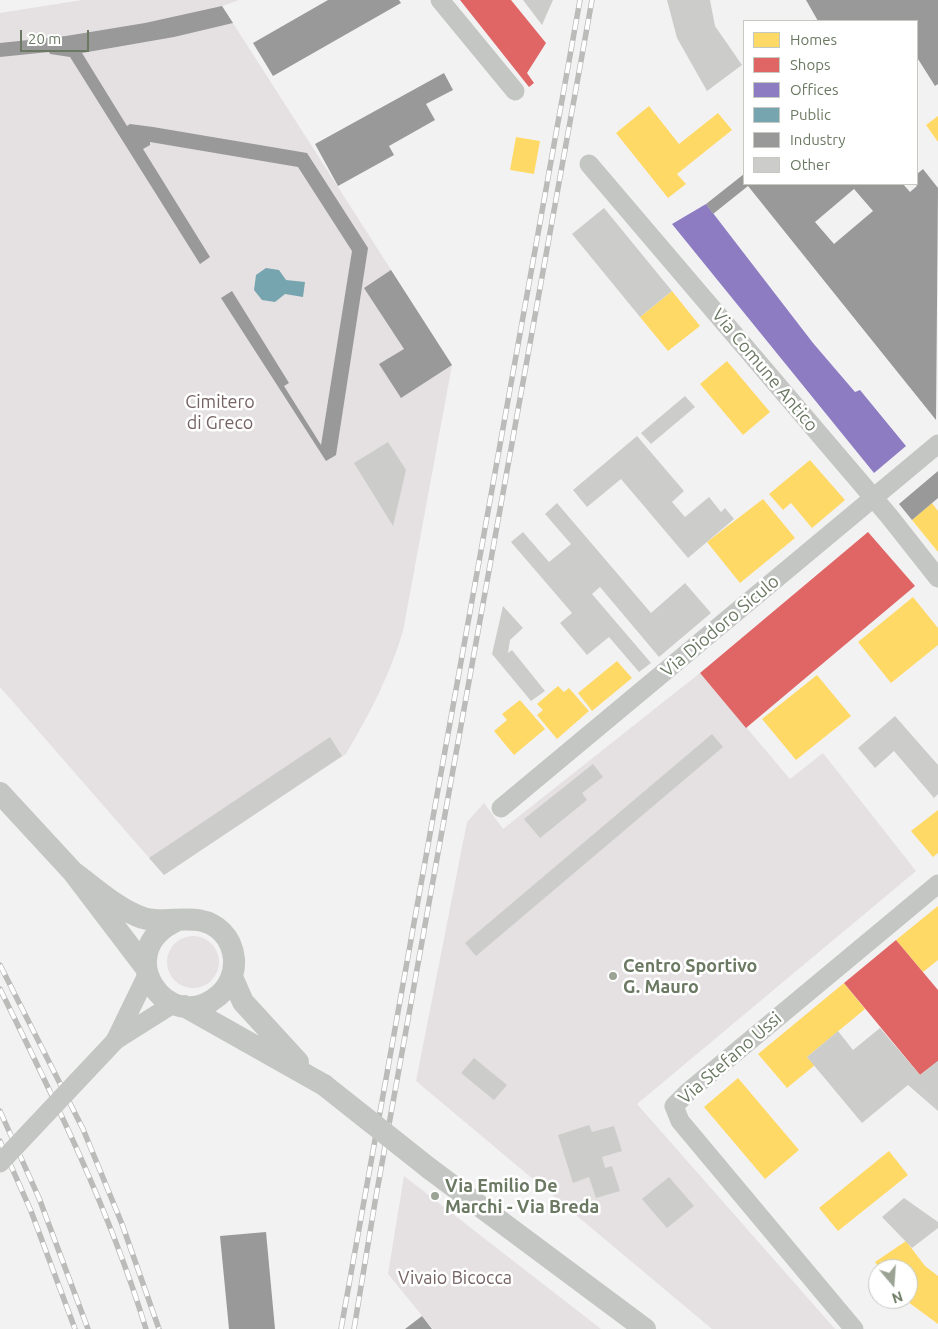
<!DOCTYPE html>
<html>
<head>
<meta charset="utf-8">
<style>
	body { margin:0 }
	#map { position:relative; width:938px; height:1329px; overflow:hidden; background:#f3f2f3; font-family:Ubuntu,sans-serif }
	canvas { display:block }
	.legend { position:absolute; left:743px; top:20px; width:175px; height:165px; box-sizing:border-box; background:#fff; border:1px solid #c4c9c1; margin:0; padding:6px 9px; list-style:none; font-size:15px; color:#6b7963 }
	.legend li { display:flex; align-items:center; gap:10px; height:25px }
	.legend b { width:25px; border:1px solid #c4c9c1 }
	.north { position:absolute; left:868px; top:1259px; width:50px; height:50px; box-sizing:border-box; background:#fff; border:1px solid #c4c9c1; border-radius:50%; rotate:162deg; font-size:14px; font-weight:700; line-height:20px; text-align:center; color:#6b7963 }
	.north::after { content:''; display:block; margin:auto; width:18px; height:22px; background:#9ba395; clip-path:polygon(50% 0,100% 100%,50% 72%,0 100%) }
	.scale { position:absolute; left:20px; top:30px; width:69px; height:22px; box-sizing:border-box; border:2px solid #6b7963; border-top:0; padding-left:6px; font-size:15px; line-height:18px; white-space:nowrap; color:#6b7963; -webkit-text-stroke:4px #fff; paint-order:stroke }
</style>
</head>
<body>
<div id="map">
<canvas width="938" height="1329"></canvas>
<ul class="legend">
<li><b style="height:14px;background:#ffd966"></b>Homes</li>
<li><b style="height:14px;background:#e06666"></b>Shops</li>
<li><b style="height:14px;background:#8e7cc3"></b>Offices</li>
<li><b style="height:14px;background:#76a5af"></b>Public</li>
<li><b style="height:14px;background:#999"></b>Industry</li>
<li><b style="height:14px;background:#cccdcb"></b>Other</li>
</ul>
<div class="north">N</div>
<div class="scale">20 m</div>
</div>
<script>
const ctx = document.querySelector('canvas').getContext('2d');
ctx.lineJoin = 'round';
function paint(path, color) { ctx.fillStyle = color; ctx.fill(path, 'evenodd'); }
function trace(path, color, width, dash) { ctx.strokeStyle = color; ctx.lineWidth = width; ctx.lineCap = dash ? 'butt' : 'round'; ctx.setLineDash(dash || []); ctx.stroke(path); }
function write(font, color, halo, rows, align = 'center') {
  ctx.font = font + ' Ubuntu,sans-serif'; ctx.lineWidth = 5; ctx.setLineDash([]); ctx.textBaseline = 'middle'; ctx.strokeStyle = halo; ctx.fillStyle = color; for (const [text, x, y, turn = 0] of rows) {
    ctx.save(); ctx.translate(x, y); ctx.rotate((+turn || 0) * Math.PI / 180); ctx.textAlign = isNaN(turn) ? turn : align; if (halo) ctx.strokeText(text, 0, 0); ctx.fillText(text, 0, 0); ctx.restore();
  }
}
paint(new Path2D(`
	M82 0H239L222 6 452 365 403 631C390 675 369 715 346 754L164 875 0 687V13Z
	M700 673 790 779 823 753 916 871 637 1104 835 1329H712L416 1081 467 822 484 803 503 829Z
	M167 962a26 26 0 1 1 52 0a26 26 0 1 1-52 0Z
	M404 1176 601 1329H433L388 1274Z`), '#e5e0e2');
paint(new Path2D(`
	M649 106 679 144 718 113 732 130 677 174 686 184 668 198 616 133Z
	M938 116V142L926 125Z
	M516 137 540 141 534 174 510 170Z
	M672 291 700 326 668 351 640 317Z
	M727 361 770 412 743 435 700 384Z
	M810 460 845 500 812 528 791 503 783 510 769 494Z
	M763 499 795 538 740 583 707 542Z
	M932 503 938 511V552L912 520Z
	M913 597 938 628V645L891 683 858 642Z
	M617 661 632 678 592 711 578 693Z
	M817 675 851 716 796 760 762 719Z
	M558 686 564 692 569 688 589 711 557 739 537 715 543 710 537 704Z
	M520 700 545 729 514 755 494 731 507 720 502 714Z
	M938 810V853L933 857 911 831Z
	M938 906V960L923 972 896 940Z
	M844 983 865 1009 807 1057 815 1065 787 1088 758 1054Z
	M738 1078 799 1150 765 1179 704 1107Z
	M889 1151 908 1175 838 1231 819 1208Z
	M906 1241 925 1266 938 1276V1324L904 1299H908V1269H880L875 1262Z`), '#ffd966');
paint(new Path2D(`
	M460 0H511L546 43 527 73 534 83 529 87Z
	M868 532 915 586 746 728 700 673Z
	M896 940 938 990V1061L920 1075 844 983Z`), '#e06666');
paint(new Path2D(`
	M706 204 813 343 855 392 860 390 906 446 874 473 672 224Z`), '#8e7cc3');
paint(new Path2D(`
	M266 268 279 270 286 280 305 282 303 297 285 294 275 302 262 300 254 290 256 275Z`), '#76a5af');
paint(new Path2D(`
	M328 0H399L401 3 273 76 253 43Z
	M806 0H938V84L935 86 918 59 917 60V21H818Z
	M222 6 233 23 174 37 82 53 127 126 130 124 153 127 307 153 368 248 336 455 326 461 221 298 232 291 289 383 284 386 321 445 352 251 298 167 150 142V145L143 149 210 257 200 264 70 57 50 54 49 52 0 57V43L66 36 145 23Z
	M444 73 453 90 426 104 435 120 389 146 394 155 338 186 315 144Z
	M923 169 938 188 936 420 748 186 713 214 706 204 744 174V184H903L910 192 917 186 915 184 917 174ZM854 189 873 211 834 244 815 222Z
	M391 270 452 365 401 398 379 364 404 349 364 288Z
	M938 471V498L912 520 899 504Z
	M266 1232 275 1329H229L220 1236Z
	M422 1316 432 1329H405Z`), '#999');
paint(new Path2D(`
	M523 0H553L542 25Z
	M667 0H710L715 26 742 65 707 91 677 38Z
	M604 208 672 291 640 317 572 234Z
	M685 396 695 407 651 444 641 433Z
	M637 436 684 491 672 502 685 517 709 497 721 512 725 508 734 519 688 558 621 479 587 507 573 490Z
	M388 442 406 470 393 526 354 463Z
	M557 503 651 613 685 583 711 613 659 657 600 587 592 594 651 663 639 672 609 637 587 655 560 623 572 613 511 542 523 532 549 562 571 544 545 514Z
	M503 606 523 628 510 640 508 653 512 650 545 691 531 701 492 654Z
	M895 716 938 765V794L934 798 894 751 875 768 858 748Z
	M712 734 723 747 476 956 465 943Z
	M330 737 342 756 164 875 149 858Z
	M593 764 603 777 582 793 587 800 540 838 524 819Z
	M880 1028 920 1075 938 1061V1111L908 1085 862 1123 807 1057 838 1031 853 1050Z
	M474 1058 507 1085 494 1100 461 1073Z
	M589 1125 592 1132 614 1126 622 1151 602 1157 605 1168 612 1166 620 1191 596 1198 589 1177 573 1183 558 1135Z
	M669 1177 694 1206 667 1228 642 1199Z
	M904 1198 938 1222V1228L912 1248 882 1217Z`), '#cccdcb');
trace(new Path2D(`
	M440 0 515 91
	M589 164 889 516 938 578
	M501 808 938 444
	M116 1040 173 1004
	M115 1041 147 975
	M854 1329 680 1121 674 1106 688 1092 938 884`), '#c4c6c3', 19);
trace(new Path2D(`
	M0 793 73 872 146 968
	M73 872C94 887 117 909 143 918 170 926 199 909 222 932 229 939 233 949 234 959 235 973 229 987 218 996 168 1038 109 952 176 921
	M232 977 243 1002 298 1062
	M184 1006 324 1085
	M430 1169 645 1329`), '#c4c6c3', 22);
const rail = new Path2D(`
	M0 965 83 1129 122 1224 159 1329
	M0 989C55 1100 110 1211 146 1329
	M0 1111 39 1198 88 1329
	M0 1141 31 1211 75 1329
	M341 1329 580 0
	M354 1329 375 1202 592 0`);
trace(rail, '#bbbcba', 5.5);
trace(rail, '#fff', 4, [11]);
trace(new Path2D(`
	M0 1163 115 1041`), '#c4c6c3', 19);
trace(new Path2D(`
	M324 1085 430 1169`), '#c4c6c3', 22);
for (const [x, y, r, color] of [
	[613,976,5,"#9ba395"],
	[435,1196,5,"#9ba395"]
]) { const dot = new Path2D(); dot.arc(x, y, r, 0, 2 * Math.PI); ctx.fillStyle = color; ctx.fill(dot); trace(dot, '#fff', 2); }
write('18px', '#6b7963', '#fff', [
	["Via Comune Antico",765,370,50],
	["Via Diodoro Siculo",720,626,-40],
	["Via Stefano Ussi",730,1058,-41]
]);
write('18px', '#766465', '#fff', [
	["Cimitero",220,402],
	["di Greco",220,423],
	["Vivaio Bicocca",455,1278]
]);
write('bold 18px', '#6b7963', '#fff', [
	["Centro Sportivo",623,966],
	["G. Mauro",623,987],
	["Via Emilio De",445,1186],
	["Marchi - Via Breda",445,1207]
], 'left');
</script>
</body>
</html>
